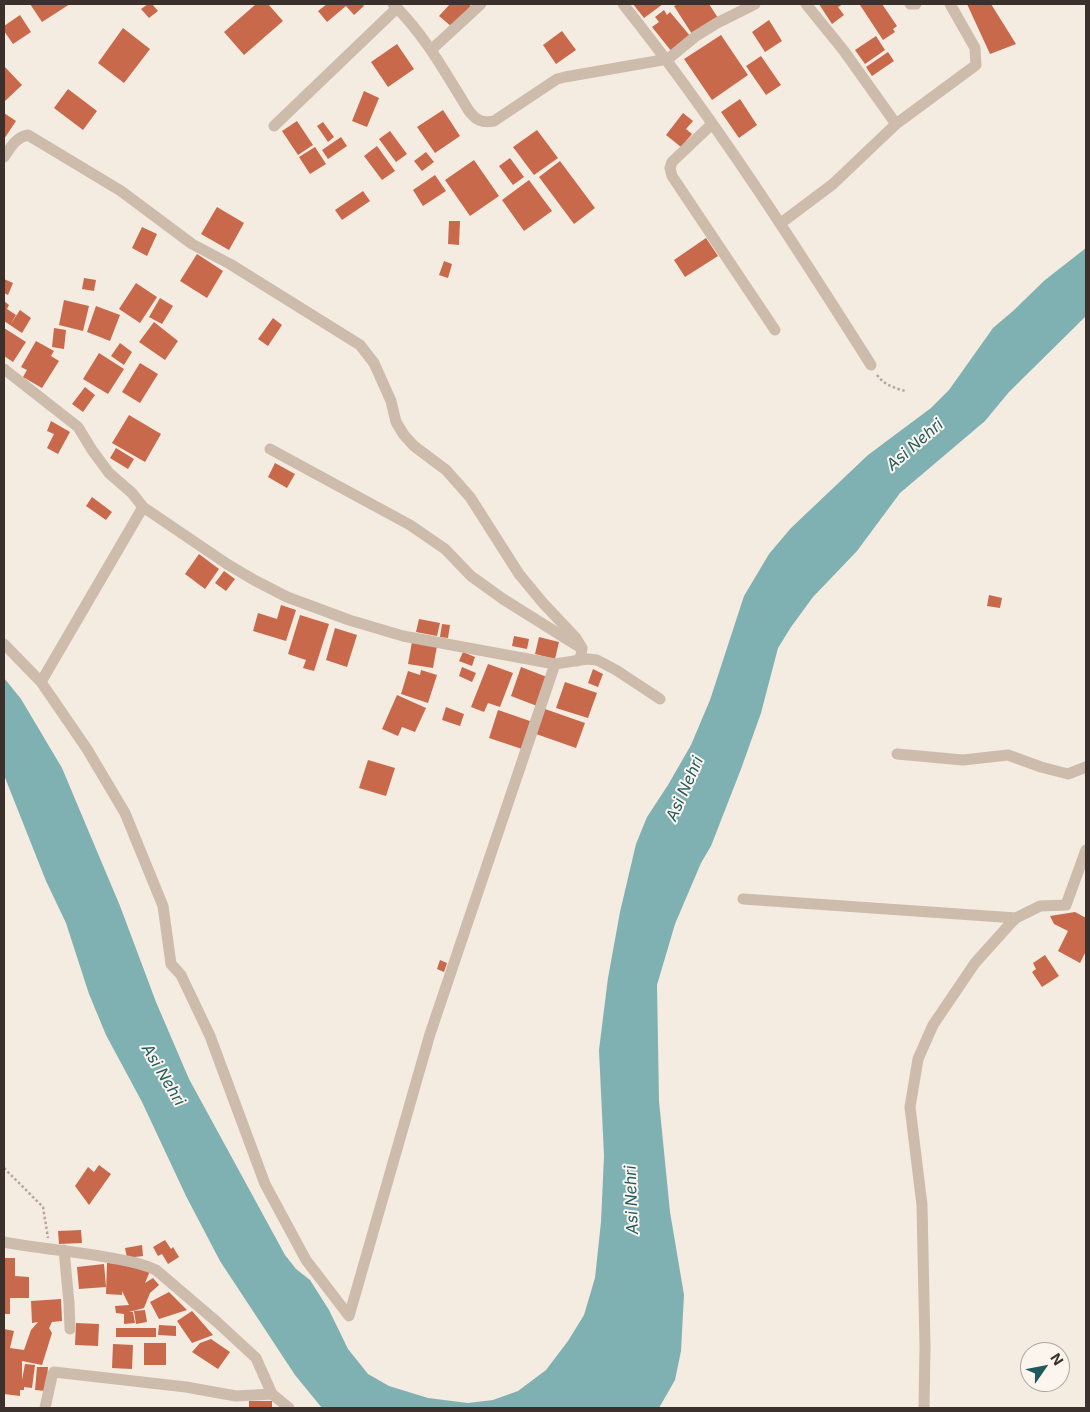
<!DOCTYPE html>
<html>
<head>
<meta charset="utf-8">
<style>
	body { margin:0 }
	#map { position:relative; width:1090px; height:1412px; overflow:hidden; background:#f4ebe1; font-family:Inter,sans-serif }
	canvas { display:block }
	.frame { position:absolute; inset:0; border:5px solid #3b302b; pointer-events:none }
	.north { position:absolute; left:1020px; top:1342px; width:50px; height:50px; box-sizing:border-box; background:#fbf5ee; border:1px solid #aea6a0; border-radius:50%; rotate:57deg; font-size:14px; font-weight:700; line-height:20px; text-align:center; color:#3b302b }
	.north::after { content:''; display:block; margin:auto; width:18px; height:22px; background:#1f5a5e; clip-path:polygon(50% 0,100% 100%,50% 72%,0 100%) }
</style>
</head>
<body>
<div id="map">
<canvas width="1090" height="1412"></canvas>
<div class="frame"></div>
<div class="north">N</div>
</div>
<script>
const ctx = document.querySelector('canvas').getContext('2d');
ctx.lineJoin = 'round';
function paint(path, color) { ctx.fillStyle = color; ctx.fill(path, 'evenodd'); }
function trace(path, color, width, dash) { ctx.strokeStyle = color; ctx.lineWidth = width; ctx.lineCap = dash ? 'butt' : 'round'; ctx.setLineDash(dash || []); ctx.stroke(path); }
function write(font, color, halo, rows, align = 'center') {
  ctx.font = font + ' Inter,sans-serif'; ctx.lineWidth = 4; ctx.setLineDash([]); ctx.textBaseline = 'middle'; ctx.strokeStyle = halo; ctx.fillStyle = color; for (const [text, x, y, turn = 0] of rows) {
    ctx.save(); ctx.translate(x, y); ctx.rotate((+turn || 0) * Math.PI / 180); ctx.textAlign = isNaN(turn) ? turn : align; if (halo) ctx.strokeText(text, 0, 0); ctx.fillText(text, 0, 0); ctx.restore();
  }
}
paint(new Path2D(`
	M1086 248V316L1009 392 985 421 900 493 857 551 813 597 791 627 778 648 761 713 741 769 711 846 701 863 675 924 657 985 659 1101 670 1212 684 1295 681 1351 675 1380 659 1408H322L295 1375 220 1261 186 1196 142 1102 106 1035 89 994 66 923 46 881 4 775V678L21 699 62 768 120 906 156 1002 189 1079 285 1255 296 1269 310 1280 329 1310 348 1349 368 1374 389 1386 428 1398 468 1403 493 1400 518 1391 546 1370 568 1341 584 1315 595 1278 601 1222 604 1156 599 1050 608 978 620 912 636 844 647 817 668 785 691 745 710 700 744 596 769 554 791 528 868 455 931 408 949 390 993 328 1013 311 1045 280Z`), '#7fb0b2');
paint(new Path2D(`
	M30 4H70L42 22Z
	M148 4H152L158 11 149 18 141 9Z
	M256 4H268L283 21 244 55 224 32Z
	M327 4H362L364 6 354 15 346 6 327 22 318 11Z
	M450 4H468L471 6 452 27 439 16Z
	M633 4H663L644 18Z
	M678 4H709L718 18 692 34 674 6Z
	M819 4H843L838 7 844 15 832 24Z
	M862 4H882L897 26 893 29 895 32 883 40 860 5Z
	M967 4H991L1016 44 990 54Z
	M664 10 667 15 670 12 691 37 672 52 652 27 659 22 655 17Z
	M20 15 31 32 13 44 4 31V26Z
	M769 20 782 41 765 52 752 32Z
	M123 28 150 49 124 83 98 63Z
	M562 31 576 50 556 64 543 45Z
	M721 35 748 75 712 100 684 59Z
	M876 36 885 50 865 64 855 50Z
	M397 44 414 69 388 87 371 62Z
	M888 52 894 61 872 76 866 67Z
	M761 56 781 85 766 95 746 66Z
	M4 66 22 85 4 102Z
	M68 89 97 111 83 130 54 108Z
	M364 91 379 98 367 127 352 121Z
	M740 99 757 125 739 138 721 112Z
	M443 110 460 136 435 153 417 127Z
	M4 113 16 121 4 139Z
	M683 113 693 121 686 129 692 134 681 147 666 135Z
	M297 121 313 145 298 155 282 131Z
	M323 122 334 137 328 142 317 126Z
	M537 130 558 158 534 175 513 147Z
	M390 131 407 154 396 162 379 139Z
	M341 137 347 146 328 159 322 150Z
	M377 146 395 171 382 180 364 156Z
	M315 147 326 164 310 174 299 157Z
	M426 152 434 162 422 171 414 161Z
	M510 158 524 177 513 185 499 166Z
	M474 160 499 196 470 216 445 180Z
	M560 161 595 208 574 224 539 177Z
	M435 175 446 191 423 206 413 190Z
	M529 180 552 211 524 231 502 200Z
	M363 191 370 201 342 220 335 210Z
	M217 207 244 223 229 250 201 234Z
	M449 221H460L459 245 448 244Z
	M142 227 157 234 147 256 132 248Z
	M706 238 718 256 685 277 674 260Z
	M197 254 223 271 207 298 180 281Z
	M444 261 452 264 448 278 439 275Z
	M84 278 96 280 94 291 82 289Z
	M4 279 13 283 8 295 4 293Z
	M136 283 157 297 140 323 119 309Z
	M160 298 173 306 162 324 149 317Z
	M64 300 89 306 83 331 59 325Z
	M4 301 9 305 7 309 16 315 10 325 4 321Z
	M96 306 120 315 110 341 87 332Z
	M20 310 31 318 22 333 10 325Z
	M273 318 282 325 268 346 258 339Z
	M154 322 178 341 165 360 139 342Z
	M4 328 26 342 13 362 4 356Z
	M54 328 66 330 64 349 52 347Z
	M36 341 54 351 51 356 59 361 42 388 23 377 27 370 21 367Z
	M120 343 132 352 124 365 111 356Z
	M99 353 124 369 108 394 83 379Z
	M140 363 158 374 140 403 122 392Z
	M85 387 95 395 83 412 72 404Z
	M129 415 161 434 145 462 112 443Z
	M51 421 70 432 58 454 47 448 54 434 47 431Z
	M116 448 134 459 128 469 110 458Z
	M275 463 295 474 287 488 268 477Z
	M92 497 112 512 106 520 86 506Z
	M199 554 219 569 205 589 185 574Z
	M224 571 235 579 226 591 215 583Z
	M989 595 1002 598 1000 608 987 606Z
	M281 605 296 610 286 641 253 631 258 613 277 619Z
	M300 615 329 624 314 671 303 668 306 660 288 654Z
	M419 619 440 623 437 636 416 632Z
	M442 624 450 625 448 638 440 637Z
	M335 628 357 635 347 667 326 660Z
	M514 636 529 639 527 649 512 646Z
	M539 637 559 642 555 659 535 654Z
	M412 642 437 646 433 668 408 664Z
	M463 652 475 657 472 666 459 661Z
	M488 664 513 673 500 707 488 703 484 712 471 707Z
	M462 667 476 673 472 682 459 676Z
	M521 667 547 677 537 706 511 696Z
	M593 669 603 674 598 687 588 683Z
	M421 670 437 675 428 703 401 694 408 671 420 675Z
	M565 682 597 693 588 718 556 708Z
	M397 695 426 708 415 732 402 727 398 736 382 729Z
	M446 707 464 714 460 726 442 720Z
	M545 709 585 723 576 748 536 734Z
	M498 710 530 721 522 749 489 738Z
	M368 760 395 768 386 796 359 788Z
	M1075 912 1086 918V951L1080 963 1058 951 1068 931 1054 924 1050 916Z
	M1045 955 1059 976 1042 987 1032 972 1036 969 1033 963Z
	M440 960 447 963 444 972 437 969Z
	M99 1165 111 1174 89 1205 75 1186 88 1167 94 1172Z
	M81 1230 82 1243 59 1244 58 1231Z
	M165 1240 171 1249 173 1247 179 1257 168 1264 162 1254 158 1256 153 1247Z
	M142 1245 143 1256 127 1258 125 1248Z
	M4 1258H15V1276L29 1277V1298H10V1314H4Z
	M107 1263H122L150 1271 145 1283 153 1278 159 1285 150 1293 144 1308 129 1312H133L135 1323 124 1324V1314L116 1313 115 1306 129 1305 122 1291V1295L106 1294Z
	M104 1264 106 1287 79 1289 77 1267Z
	M169 1292 187 1310 159 1319 150 1302Z
	M61 1299 62 1321 52 1322 49 1328 52 1333 42 1365 22 1361V1380L25 1364 35 1365 32 1388 24 1387V1390H20V1396L4 1394V1329L14 1331 10 1348 24 1350 31 1330 38 1322 32 1323 31 1301Z
	M145 1310 147 1322 136 1324 134 1311Z
	M192 1311 213 1335 192 1343 177 1321Z
	M76 1323 99 1324 98 1346 75 1345Z
	M159 1325 176 1326V1336L158 1335Z
	M116 1328H156V1337H116Z
	M211 1339 230 1352 218 1369 192 1352 200 1343Z
	M144 1343H166V1365H144Z
	M113 1344 133 1345 132 1369 112 1368Z
	M37 1367H48L46 1391 35 1390Z
	M249 1401H272V1408H249Z`), '#c8694b');
trace(new Path2D(`
	M877 375C884 385 895 388 905 391
	M4 1168 43 1207 48 1238`), '#b9a596', 2.5, [2.5, 2.5]);
trace(new Path2D(`
	M393 4C425 35 446 74 469 111 477 121 482 123 494 121L557 79 565 77 668 59 696 36 717 23 755 4
	M623 4C714 118 793 242 871 365
	M910 4H916
	M431 50 481 4
	M712 124 672 162 670 168 672 176 775 330
	M896 124 976 65 975 48 950 4
	M274 126 397 8
	M4 157C11 147 16 137 28 135L121 191 192 244 230 264 360 345 374 363 391 401 396 422 404 435 414 446 446 470 470 497 519 574 543 603 576 638 582 648 581 656 577 661
	M781 223 833 184 896 124 844 51 806 4
	M4 369 78 427 92 450 109 473 132 493 143 507 227 564 254 580 287 597 349 620 403 636 555 664 587 659 597 660 616 670 660 699
	M270 449 410 525 445 549 471 576 503 599 578 646
	M143 507 41 682 87 749 125 813 163 906 171 964 181 975 210 1036 265 1184 306 1260 349 1316 430 1034 555 664
	M4 644 41 682
	M897 754 963 760 1008 755 1041 767 1068 774 1086 767
	M743 899 1016 918
	M4 1242C39 1249 76 1251 111 1258 127 1261 142 1263 156 1270L217 1322 256 1358 272 1394 289 1408
	M64 1250 69 1303 70 1329
	M45 1408 52 1376 54 1372 186 1387 236 1396 272 1394
	M924 1408 925 1346 922 1205 910 1107 918 1059 933 1025 975 963 1010 924 1016 918 1040 906 1066 905 1086 850`), '#cdbbac', 11);
write('italic 16px', '#1f5a5e', '#fbf5ee', [
	["Asi Nehri",915,445,-41],
	["Asi Nehri",685,789,-66],
	["Asi Nehri",163,1075,59],
	["Asi Nehri",632,1200,-92]
]);
</script>
</body>
</html>
